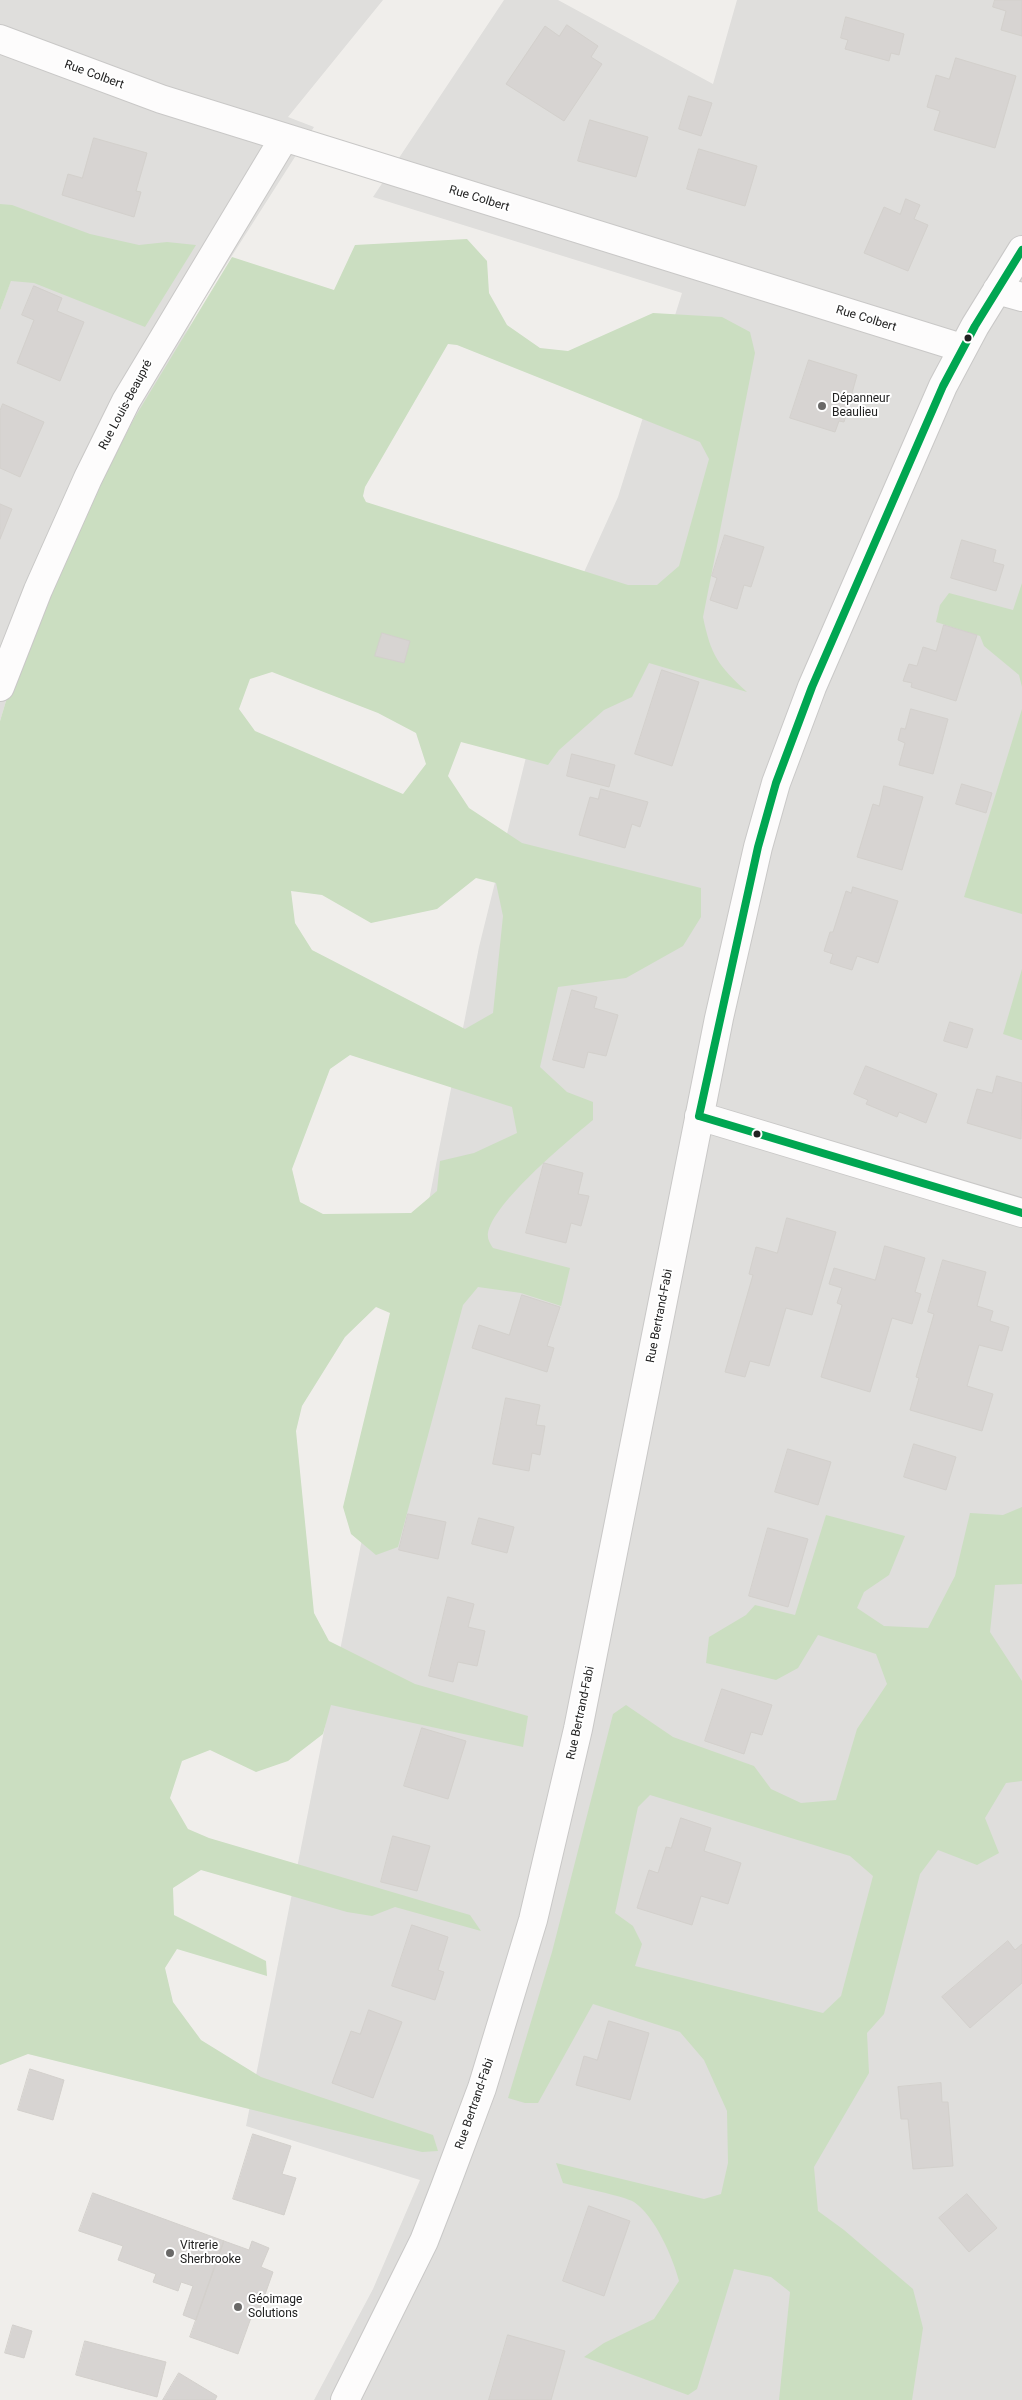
<!DOCTYPE html>
<html>
<head>
<meta charset="utf-8">
<style>
	body { margin:0 }
	canvas { display:block; background:#f0eeeb }
</style>
</head>
<body>
<canvas width="1022" height="2400"></canvas>
<script>
const ctx = document.querySelector('canvas').getContext('2d');
ctx.lineJoin = 'round';
function paint(path, color) { ctx.fillStyle = color; ctx.fill(path, 'evenodd'); }
function trace(path, color, width, dash) { ctx.strokeStyle = color; ctx.lineWidth = width; ctx.lineCap = dash ? 'butt' : 'round'; ctx.setLineDash(dash || []); ctx.stroke(path); }
function write(font, color, halo, rows, align = 'center') {
  ctx.font = font + ' Roboto,sans-serif'; ctx.lineWidth = 4; ctx.setLineDash([]); ctx.textBaseline = 'middle'; ctx.strokeStyle = halo; ctx.fillStyle = color; for (const [text, x, y, turn = 0] of rows) {
    ctx.save(); ctx.translate(x, y); ctx.rotate((+turn || 0) * Math.PI / 180); ctx.textAlign = isNaN(turn) ? turn : align; if (halo) ctx.strokeText(text, 0, 0); ctx.fillText(text, 0, 0); ctx.restore();
  }
}
paint(new Path2D(`
	M0 0H383L288 117 314 127 198 309 9 691 0 721V311L26 238 0 230Z
	M504 0H558L713 84 737 0H1022V2400H314L373 2289 420 2180 246 2126 479 947 557 632 618 497 682 293 373 197Z`), '#dfdedc');
paint(new Path2D(`
	M0 204 12 205 90 234 139 245 167 242 196 245 145 327 34 283 11 281 0 311Z
	M467 239 487 261 489 293 507 325 540 348 568 351 653 313 722 317 750 332 755 353 703 617C711 656 718 665 747 692L649 663 632 697 604 710 559 750 548 765 461 742 448 776 469 808 522 843 701 888V917L683 946 626 978 558 987 540 1067 567 1092 593 1102V1120C571 1138 485 1209 488 1237 488 1240 491 1245 493 1248L570 1268 561 1306 521 1293 478 1287 463 1305 398 1547 376 1555 351 1534 343 1507 390 1313 376 1307 345 1337 302 1406 296 1431 314 1613 329 1641 415 1684 528 1716 523 1747 331 1705 323 1734 288 1761 256 1772 210 1750 182 1761 170 1798 188 1829 209 1838 470 1915 481 1931 395 1907 372 1916 347 1912 201 1870 173 1888 174 1915 266 1961 267 1976 177 1949 165 1968 173 2002 201 2040 261 2077 433 2135 438 2151 422 2152 28 2054 0 2065V721L9 691 102 480 135 417 232 257 334 290 355 245ZM448 344 457 345 700 442 709 459 679 566 657 585H628L366 502 363 496 365 487ZM272 672 378 713 416 733 426 764 403 794 255 731 239 709 250 679ZM476 878 496 883 503 916 493 1013 465 1029 312 950 295 923 291 891 322 895 371 923 437 909ZM350 1055 512 1107 517 1133 474 1153 440 1161 437 1191 411 1213 323 1214 300 1202 292 1169 330 1069Z
	M1022 583V687L1019 675 984 646 980 636 936 622 940 605 949 593 1013 610Z
	M1022 709V914L964 897Z
	M1022 969V1040H1021L1003 1034Z
	M1022 1507V1584L995 1585 990 1632 1022 1681V1781L1006 1783 985 1818 999 1853 977 1865 938 1850 920 1874 884 2014 867 2033 869 2073 814 2167 818 2211 844 2230 913 2289 923 2328 912 2400H779L790 2292 771 2277 734 2269 697 2389 688 2395 584 2357 604 2343 654 2319 679 2281C673 2258 655 2216 634 2202 624 2196 578 2187 563 2183L556 2163 704 2199 721 2194 728 2163 727 2111 704 2060 680 2032 593 2004 538 2103H525L508 2098 552 1952 613 1714 626 1705 673 1737 754 1766 771 1789 801 1803 836 1800 857 1729 887 1684 876 1654 818 1635 798 1668 776 1680 706 1663 709 1637 746 1615 755 1605 795 1615 826 1515 905 1536 889 1575 864 1592 857 1608 884 1626 928 1628 955 1576 970 1513 1003 1515ZM650 1795 850 1856 873 1876 841 1996 823 2013 635 1966 642 1944 633 1926 615 1913 638 1807Z`), '#cbdec1');
const building = new Path2D(`
	M995 0H1022V36L1001 30 1006 11 993 7Z
	M846 17 904 34 899 55 891 53 889 61 845 49 848 40 841 38Z
	M567 25 598 46 591 57 602 64 564 121 506 84 545 26 559 36Z
	M956 58 1016 76 995 148 934 130 940 111 927 107 936 75 949 79Z
	M689 96 712 103 701 136 679 129Z
	M590 120 648 137 636 177 578 161Z
	M94 138 147 153 136 191 141 192 134 217 62 195 68 174 82 178Z
	M699 149 757 166 745 206 687 189Z
	M906 199 920 205 914 219 928 225 908 271 864 253 884 207 900 214Z
	M34 286 62 298 57 311 84 322 60 381 17 363 34 320 22 315Z
	M809 360 857 375 844 422 839 421 835 432 790 418Z
	M3 404 44 422 20 477 0 468V411Z
	M0 504 12 509 0 539Z
	M725 535 764 547 751 587 744 585 737 609 710 600 717 578 712 576Z
	M962 540 996 550 993 562 1004 565 996 591 951 578Z
	M944 625 977 635 956 701 911 687 912 683 903 681 909 664 917 666 923 647 936 651Z
	M382 633 410 641 404 663 375 656Z
	M662 670 699 682 672 766 635 754Z
	M911 709 948 719 933 774 899 765 905 743 898 740 901 728 905 729Z
	M572 754 615 765 609 787 567 776Z
	M962 784 992 793 986 813 956 804Z
	M884 786 923 797 902 870 857 857 873 804 879 806Z
	M601 789 648 802 640 827 632 824 625 848 579 835 590 797 598 799Z
	M853 887 898 901 878 963 857 956 852 970 830 963 833 954 824 951 830 932H833L846 891 851 893Z
	M572 990 597 997 594 1008 618 1015 606 1056 588 1052 584 1068 553 1060Z
	M950 1022 973 1029 967 1048 944 1041Z
	M866 1066 937 1094 926 1123 899 1112 897 1117 866 1104 868 1100 854 1094Z
	M997 1076 1022 1083 1021 1139 967 1123 977 1089 992 1093Z
	M544 1163 583 1173 578 1194 589 1196 581 1226 571 1223 566 1243 526 1233Z
	M787 1218 836 1232 812 1315 786 1308 769 1366 750 1361 745 1377 725 1372 753 1275 749 1274 756 1247 777 1253Z
	M885 1246 925 1258 915 1292 921 1294 912 1324 892 1318 870 1392 821 1377 842 1305 837 1303 842 1288 829 1284 834 1268 875 1280Z
	M943 1260 986 1272 977 1306 993 1311 990 1321 1009 1327 1002 1351 979 1345 967 1386 993 1394 982 1431 910 1410 919 1378 916 1377 934 1314 928 1312Z
	M522 1295 560 1307 547 1346 554 1348 547 1372 472 1348 479 1325 509 1335Z
	M506 1398 540 1405 536 1425 545 1426 540 1455 532 1453 529 1471 493 1464Z
	M914 1444 956 1457 946 1490 904 1477Z
	M788 1449 831 1462 818 1505 775 1492Z
	M408 1514 446 1522 438 1559 399 1550Z
	M479 1518 514 1527 507 1553 472 1544Z
	M768 1528 808 1539 788 1607 749 1596Z
	M448 1597 474 1604 468 1627 485 1631 477 1666 458 1662 453 1682 429 1676Z
	M722 1689 772 1705 762 1735 751 1732 744 1754 705 1741Z
	M422 1728 466 1741 448 1799 404 1786Z
	M681 1818 711 1828 704 1851 741 1863 728 1904 701 1896 692 1925 637 1908 649 1870 658 1873 666 1847 671 1848Z
	M393 1836 430 1846 417 1891 381 1882Z
	M412 1925 448 1937 438 1970 444 1972 435 2000 392 1986Z
	M1008 1941 1015 1950 1022 1944V1983L970 2028 942 1997Z
	M369 2010 402 2022 373 2098 332 2083 351 2031 360 2034Z
	M609 2021 649 2033 630 2100 576 2085 584 2056 597 2060Z
	M30 2069 64 2080 53 2120 18 2110Z
	M941 2083 942 2102H948L953 2166 913 2169 908 2119H901L898 2087Z
	M253 2134 291 2146 282 2174 296 2178 284 2215 233 2199Z
	M93 2193 224 2241 196 2320 183 2315 193 2286 181 2282 178 2291 153 2282 156 2274 118 2260 123 2246 79 2231Z
	M967 2194 997 2228 969 2252 939 2218Z
	M589 2206 630 2221 604 2296 563 2281Z
	M224 2241 249 2250 252 2241 269 2248 261 2267 273 2272 257 2317 252 2315 238 2354 190 2337Z
	M13 2325 32 2331 24 2358 5 2353Z
	M508 2335 565 2351 551 2400H489Z
	M85 2341 166 2362 157 2397 76 2375Z
	M179 2373 217 2396 215 2400H163Z`);
paint(building, '#d7d4d2');
trace(building, '#d3d0cc', 1);
const minor = new Path2D(`
	M0 39 161 99 962 348
	M997 290 1022 297
	M0 687 38 590 88 478 126 401 284 138
	M699 1116 1022 1213
	M345 2400 424 2241 445 2187 482 2088 533 1920 578 1729 719 1018 758 847 776 783 812 687 943 386 975 326 1022 250`);
trace(minor, '#c9c8c7', 30);
trace(minor, '#fdfcfc', 28);
trace(new Path2D(`
	M699 1116 758 847 776 783 812 687 943 386 975 326 1022 250
	M699 1116 1022 1213`), '#00a651', 8);
for (const [x, y, r, color] of [
	[968,338,4.5,"#222"],
	[822,406,5,"#6a6968"],
	[757,1134,4.5,"#222"],
	[170,2253,5,"#6a6968"],
	[238,2307,5,"#6a6968"]
]) { const dot = new Path2D(); dot.arc(x, y, r, 0, 2 * Math.PI); ctx.fillStyle = color; ctx.fill(dot); trace(dot, '#fff', 2); }
write('12px', '#222', '#fff', [
	["Rue Colbert",94,75,20],
	["Rue Colbert",479,199,17],
	["Rue Colbert",866,319,17],
	["Rue Louis-Beaupré",126,405,-62],
	["Rue Bertrand-Fabi",660,1316,-79],
	["Rue Bertrand-Fabi",581,1713,-78],
	["Rue Bertrand-Fabi",475,2104,-71]
]);
write('12px', '#222', '#fff', [
	["Dépanneur",832,399],
	["Beaulieu",832,413],
	["Vitrerie",180,2246],
	["Sherbrooke",180,2260],
	["Géoimage",248,2300],
	["Solutions",248,2314]
], 'left');
</script>
</body>
</html>
